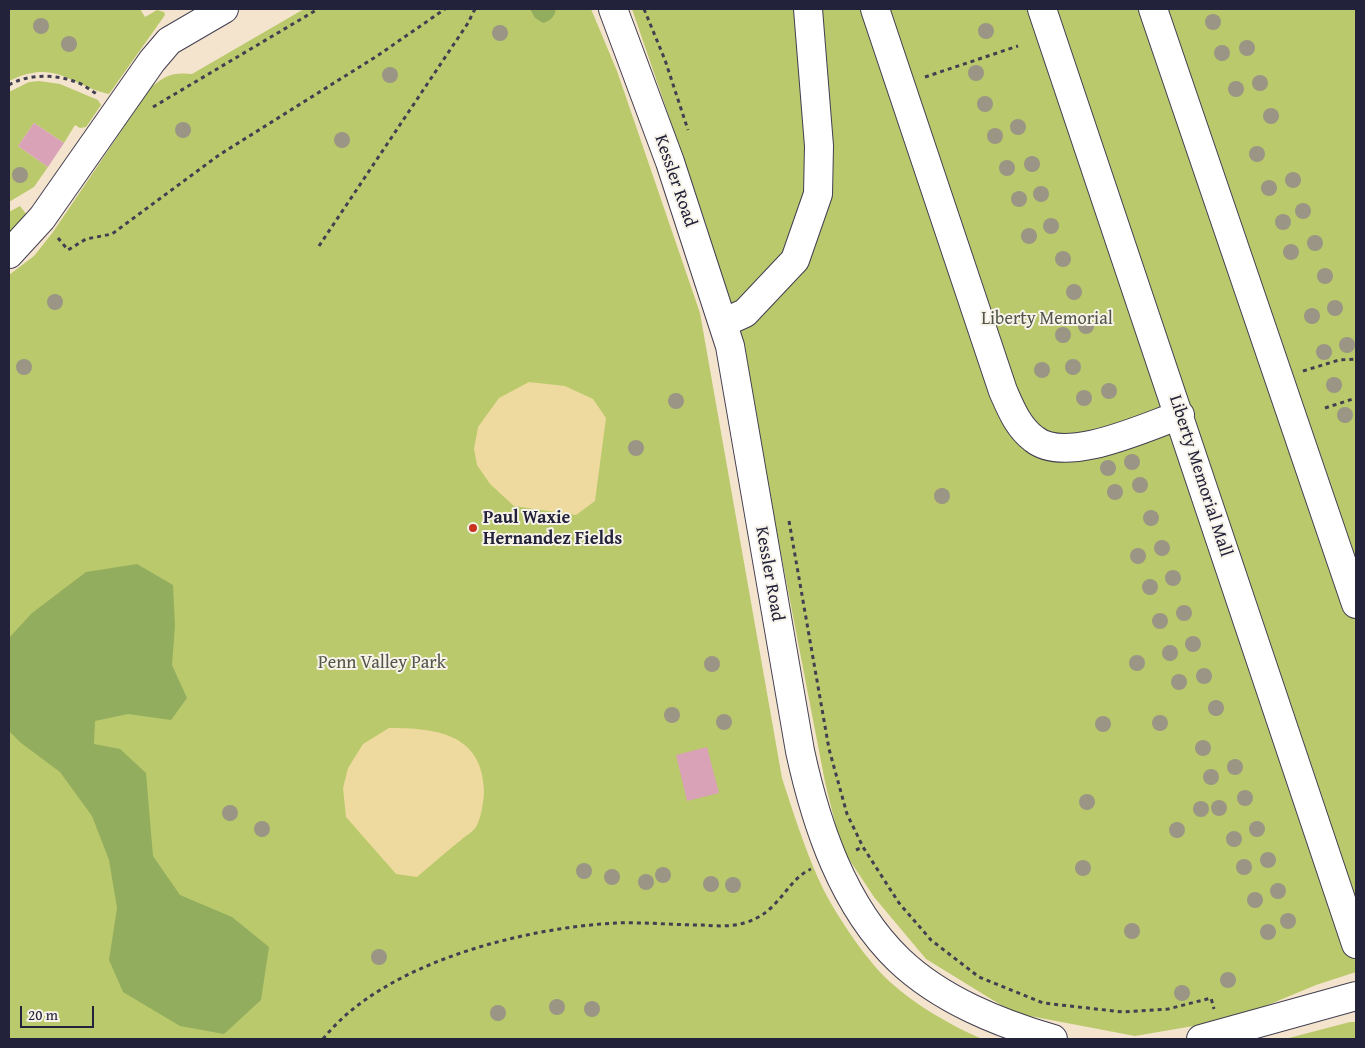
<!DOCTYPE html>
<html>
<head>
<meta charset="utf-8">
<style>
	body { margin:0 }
	#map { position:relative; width:1365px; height:1048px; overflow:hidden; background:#f4e4cd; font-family:"Gentium Book Plus",serif }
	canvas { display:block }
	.frame { position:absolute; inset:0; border:10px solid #22223b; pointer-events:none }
	.scale { position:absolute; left:20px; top:1006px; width:74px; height:22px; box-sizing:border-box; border:2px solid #22223b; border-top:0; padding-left:6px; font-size:15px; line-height:18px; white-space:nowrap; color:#22223b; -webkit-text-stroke:4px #f7f3e8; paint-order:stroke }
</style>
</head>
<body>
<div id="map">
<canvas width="1365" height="1048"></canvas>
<div class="frame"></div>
<div class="scale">20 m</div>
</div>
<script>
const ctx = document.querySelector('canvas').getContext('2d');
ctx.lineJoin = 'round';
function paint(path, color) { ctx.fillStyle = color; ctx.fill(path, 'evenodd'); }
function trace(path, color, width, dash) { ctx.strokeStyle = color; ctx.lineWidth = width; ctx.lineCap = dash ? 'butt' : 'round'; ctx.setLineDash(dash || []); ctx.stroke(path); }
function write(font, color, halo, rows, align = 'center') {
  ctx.font = font + ' "Gentium Book Plus",serif'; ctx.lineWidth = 4; ctx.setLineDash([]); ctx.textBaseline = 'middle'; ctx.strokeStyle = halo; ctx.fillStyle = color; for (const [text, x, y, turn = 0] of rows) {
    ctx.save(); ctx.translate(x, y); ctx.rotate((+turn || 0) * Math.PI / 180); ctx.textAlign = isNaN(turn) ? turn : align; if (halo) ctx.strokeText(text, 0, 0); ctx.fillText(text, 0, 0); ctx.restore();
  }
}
paint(new Path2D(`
	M9 9H140L145 17 157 10 164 12 165 15 109 94C69 85 56 58 9 81Z
	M304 9H591L617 71 700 313 782 778C793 812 804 846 818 878 831 908 865 959 889 981 915 1005 950 1025 982 1039H9V275L34 256 53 232 151 87C167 75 172 72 192 74Z
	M632 9H1356V972L1316 985 1234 1019 1135 1036 1014 1013 926 959 874 897 841 847 825 782 770 497 732 319 706 224Z
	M39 81 60 84 98 100 101 105 86 127 80 128 75 125 64 143 34 123 18 146 48 167 34 187 9 202V92L29 82Z
	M20 206 27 215 9 235V212Z
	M1350 1022H1356V1039H1285Z`), '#bac96b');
paint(new Path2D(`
	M530 9H556C554 18 551 20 543 23L535 18Z
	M137 564 173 585 175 626 172 665 187 698 171 720 128 714 95 721 94 744 120 749 146 773 153 856 180 895 232 917 269 947 261 1000 224 1034 180 1026 123 992 109 960 117 908 109 860 92 816 60 772 21 743 9 731V638L32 613 86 572Z`), '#93ad5f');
paint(new Path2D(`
	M529 382 565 386 593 399 606 418 595 501 576 515 514 506 490 484 477 465 474 449 478 427 499 398Z
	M389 728C435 728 482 733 484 790 484 800 481 819 476 827 473 832 465 836 461 840 446 852 432 864 417 877L396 874 346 817 343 788 348 768 363 744Z`), '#eeda9e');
paint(new Path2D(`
	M34 123 64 143 48 167 18 146Z
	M707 747 719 793 687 801 676 755Z`), '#d9a2b6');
const minor = new Path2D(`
	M613 9 670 162 730 346 800 751C816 825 843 906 899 960 941 1000 999 1023 1053 1039
	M875 9 1003 391C1011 409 1018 427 1034 439 1066 465 1145 427 1180 415
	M1042 9 1356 944
	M1153 9 1356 604
	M9 254 42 218 152 61 169 41 224 9
	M723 323 745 313 795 260 818 194 819 146 808 9
	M1201 1039 1356 996`);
trace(minor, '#423f51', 30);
trace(new Path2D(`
	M644 9 665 60 688 130
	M925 77 1018 46
	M9 85C26 74 57 74 76 82 83 84 90 90 97 94
	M153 107 318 9
	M58 238 68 250 86 239 112 234 219 155 377 56 445 9
	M319 246 468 23 475 9
	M1303 371 1339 360 1356 359
	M1325 408 1356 398
	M789 521 829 749 847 814 863 847
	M856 850 863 847 899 903 931 940 979 977 1043 1003 1123 1012 1168 1009 1211 998 1214 1009
	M323 1039C383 963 522 928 616 923 644 922 674 925 703 925 716 926 731 927 744 923 780 913 785 881 811 869`), '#423f51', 3, [4, 4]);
trace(minor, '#fff', 28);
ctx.fillStyle = '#9a9584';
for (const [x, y] of [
	[1213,22],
	[41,26],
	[986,31],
	[500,33],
	[69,44],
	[1247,48],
	[1222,53],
	[976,73],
	[390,75],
	[1260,83],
	[1236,89],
	[985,104],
	[1271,116],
	[1018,127],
	[183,130],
	[995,136],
	[342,140],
	[1257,154],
	[1032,164],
	[1007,168],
	[20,175],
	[1293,180],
	[1269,188],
	[1041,194],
	[1019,199],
	[1303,211],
	[1283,222],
	[1051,226],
	[1029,236],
	[1315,243],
	[1291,252],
	[1063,259],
	[1325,276],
	[1074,292],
	[55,302],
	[1335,308],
	[1312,316],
	[1086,326],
	[1063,335],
	[1347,345],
	[1324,352],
	[24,367],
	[1073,367],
	[1042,370],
	[1334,385],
	[1109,391],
	[1084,398],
	[676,401],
	[1345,415],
	[636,448],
	[1132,462],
	[1108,468],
	[1140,485],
	[1115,492],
	[942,496],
	[1151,518],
	[1162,548],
	[1138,556],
	[1173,578],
	[1150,587],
	[1184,613],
	[1160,621],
	[1193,644],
	[1170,653],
	[1137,663],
	[712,664],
	[1204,676],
	[1179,682],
	[1216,708],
	[672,715],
	[724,722],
	[1160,723],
	[1103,724],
	[1203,748],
	[1235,767],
	[1211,777],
	[1245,798],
	[1087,802],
	[1219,808],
	[1201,809],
	[230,813],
	[262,829],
	[1257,829],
	[1177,830],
	[1234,839],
	[1268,860],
	[1244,867],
	[1083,868],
	[584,871],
	[663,875],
	[612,877],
	[646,882],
	[711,884],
	[733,885],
	[1278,891],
	[1255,900],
	[1288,921],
	[1132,931],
	[1268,932],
	[379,957],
	[1228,980],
	[1182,993],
	[557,1007],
	[592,1009],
	[498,1013]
]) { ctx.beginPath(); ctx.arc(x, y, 8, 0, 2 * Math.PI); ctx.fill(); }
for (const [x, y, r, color] of [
	[473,528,5,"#c8321e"]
]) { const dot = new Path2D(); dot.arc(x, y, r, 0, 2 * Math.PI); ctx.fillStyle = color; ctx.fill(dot); trace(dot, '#f7f3e8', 2); }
write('18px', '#22223b', '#f7f3e8', [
	["Kessler Road",675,181,71],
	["Liberty Memorial Mall",1200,476,72],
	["Kessler Road",769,574,80]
]);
write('18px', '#505449', '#f7f3e8', [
	["Liberty Memorial",1047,319],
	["Penn Valley Park",382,663]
]);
write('bold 18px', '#22223b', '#f7f3e8', [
	["Paul Waxie",483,518],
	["Hernandez Fields",483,539]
], 'left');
</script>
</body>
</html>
